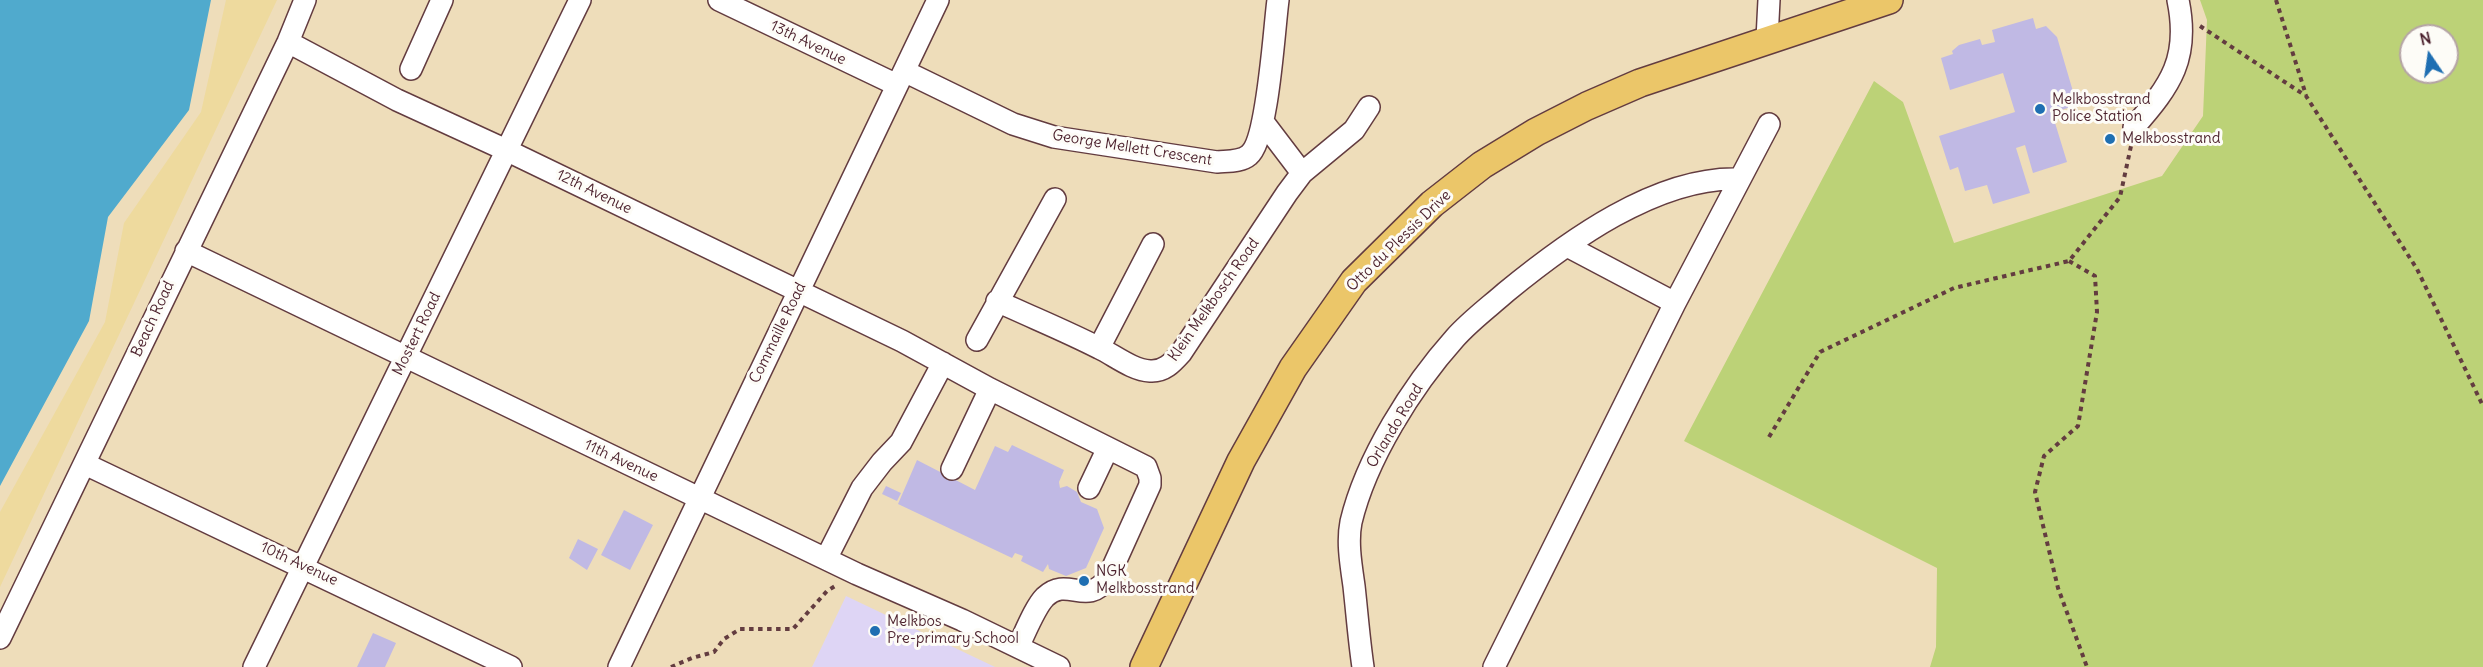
<!DOCTYPE html>
<html>
<head>
<meta charset="utf-8">
<style>
	body { margin:0 }
	#map { position:relative; width:2483px; height:667px; overflow:hidden; background:#eeddba; font-family:Delius,sans-serif }
	canvas { display:block }
	.north { position:absolute; left:2399px; top:24px; width:60px; height:60px; box-sizing:border-box; background:#fdfcf7; border:2px solid #b5a4a5; border-radius:50%; rotate:347deg; font-size:16px; font-weight:700; line-height:24px; text-align:center; color:#4a1f2b }
	.north::after { content:''; display:block; margin:auto; width:21px; height:27px; background:#1f6fb2; clip-path:polygon(50% 0,100% 100%,50% 72%,0 100%) }
</style>
</head>
<body>
<div id="map">
<canvas width="2483" height="667"></canvas>
<div class="north">N</div>
</div>
<script>
const ctx = document.querySelector('canvas').getContext('2d');
ctx.lineJoin = 'round';
function paint(path, color) { ctx.fillStyle = color; ctx.fill(path, 'evenodd'); }
function trace(path, color, width, dash) { ctx.strokeStyle = color; ctx.lineWidth = width; ctx.lineCap = dash ? 'butt' : 'round'; ctx.setLineDash(dash || []); ctx.stroke(path); }
function write(font, color, halo, rows, align = 'center') {
  ctx.font = font + ' Delius,sans-serif'; ctx.lineWidth = 6; ctx.setLineDash([]); ctx.textBaseline = 'middle'; ctx.strokeStyle = halo; ctx.fillStyle = color; for (const [text, x, y, turn = 0] of rows) {
    ctx.save(); ctx.translate(x, y); ctx.rotate((+turn || 0) * Math.PI / 180); ctx.textAlign = isNaN(turn) ? turn : align; if (halo) ctx.strokeText(text, 0, 0); ctx.fillText(text, 0, 0); ctx.restore();
  }
}
paint(new Path2D(`
	M846 596 995 667H812Z`), '#ded5f5');
paint(new Path2D(`
	M2200 0H2483V667H1930L1936 647 1937 568 1684 441 1874 81 1903 102 1954 243 2162 176 2203 116 2207 20ZM2411 36H2447V72H2411Z`), '#bcd277');
paint(new Path2D(`
	M226 0H277L0 587V512L105 322 124 223 201 112Z`), '#eeda9e');
paint(new Path2D(`
	M0 0H211L189 110 108 217 89 321 0 486Z`), '#50aacd');
paint(new Path2D(`
	M2033 18 2036 29 2046 26 2057 37 2077 105 2052 113 2067 162 2033 173 2025 145 2016 148 2030 193 1993 204 1987 185 1965 191 1958 167 1950 170 1939 136 2015 112 2003 73 1950 90 1941 58 1953 54 1952 51 1959 45 1980 39 1982 45 1995 42 1992 30Z
	M1012 445 1064 470 1059 482 1060 488 1067 486 1077 492 1081 502 1097 509 1104 528 1086 568 1066 576 1049 569 1048 564 1043 572 1021 561 1023 556 1015 553 1012 558 898 504 917 460 975 490 995 446 1008 452Z
	M886 486 901 493 897 501 882 494Z
	M624 510 653 525 630 570 601 555Z
	M578 539 598 549 587 570 569 558Z
	M373 633 396 643 385 667H357Z`), '#c0b9e4');
const minor = new Path2D(`
	M719 0 897 85
	M1767 39 1769 0
	M288 42 397 100 506 150 902 341 990 389 1146 467 1150 478V485L1108 578C1086 608 1068 575 1045 597 1035 607 1025 633 1018 647
	M411 69 442 0
	M904 71 1013 124 1054 137 1217 162C1228 161 1241 162 1249 155 1268 140 1274 29 1278 0
	M1264 123 1302 173
	M2134 127C2171 85 2190 58 2178 0
	M1567 246 1675 303
	M186 251 857 574 962 620 1059 667
	M997 301C1031 317 1066 331 1099 348 1114 355 1132 370 1150 371 1164 372 1172 363 1181 353L1287 193 1302 173 1354 130 1369 107
	M977 340 1055 199
	M1099 348 1153 244
	M85 464 511 667
	M952 469 990 389
	M1089 488 1108 448
	M826 559 862 488 882 462 901 442 943 363
	M0 638 288 42 305 0
	M254 667 580 0
	M619 667 938 0
	M1363 667C1359 640 1357 613 1354 586 1351 565 1347 542 1351 522 1366 459 1412 386 1455 338 1470 321 1489 307 1506 292 1567 242 1657 176 1739 179
	M1494 667 1675 303 1769 124`);
const major = new Path2D(`
	M1144 667 1241 461 1293 368 1354 281 1432 204 1482 165 1536 132 1587 106 1640 83 1889 0`);
trace(minor, '#633c40', 24);
trace(major, '#633c40', 30);
trace(new Path2D(`
	M2276 0 2306 95
	M2200 26 2306 96 2417 269 2483 406
	M2069 261 2095 276 2097 312 2078 426 2044 456 2035 492 2058 588 2087 667
	M1769 437 1820 352 1954 288 2069 261 2120 197 2131 146
	M671 667 692 658 714 652 724 639 740 629H793L827 591 835 586`), '#633c40', 4, [4.5, 4.5]);
trace(minor, '#fff', 21);
trace(major, '#ebc669', 27);
for (const [x, y, r, color] of [
	[2040,109,6,"#1f6fb2"],
	[2110,139,6,"#1f6fb2"],
	[1084,581,6,"#1f6fb2"],
	[875,631,6,"#1f6fb2"]
]) { const dot = new Path2D(); dot.arc(x, y, r, 0, 2 * Math.PI); ctx.fillStyle = color; ctx.fill(dot); trace(dot, '#fdfcf7', 2); }
write('15px', '#4a1f2b', '#fdfcf7', [
	["13th Avenue",808,43,26],
	["George Mellett Crescent",1132,148,9],
	["12th Avenue",594,192,26],
	["Otto du Plessis Drive",1399,241,-44],
	["Klein Melkbosch Road",1214,300,-55],
	["Beach Road",153,319,-65],
	["Commaille Road",778,333,-64],
	["Mostert Road",417,334,-64],
	["Orlando Road",1395,426,-59],
	["11th Avenue",621,461,25],
	["10th Avenue",299,564,25]
]);
write('15px', '#4a1f2b', '#fdfcf7', [
	["Melkbosstrand",2052,100],
	["Police Station",2052,117],
	["Melkbosstrand",2122,139],
	["NGK",1096,572],
	["Melkbosstrand",1096,589],
	["Melkbos",887,622],
	["Pre-primary School",887,639]
], 'left');
</script>
</body>
</html>
